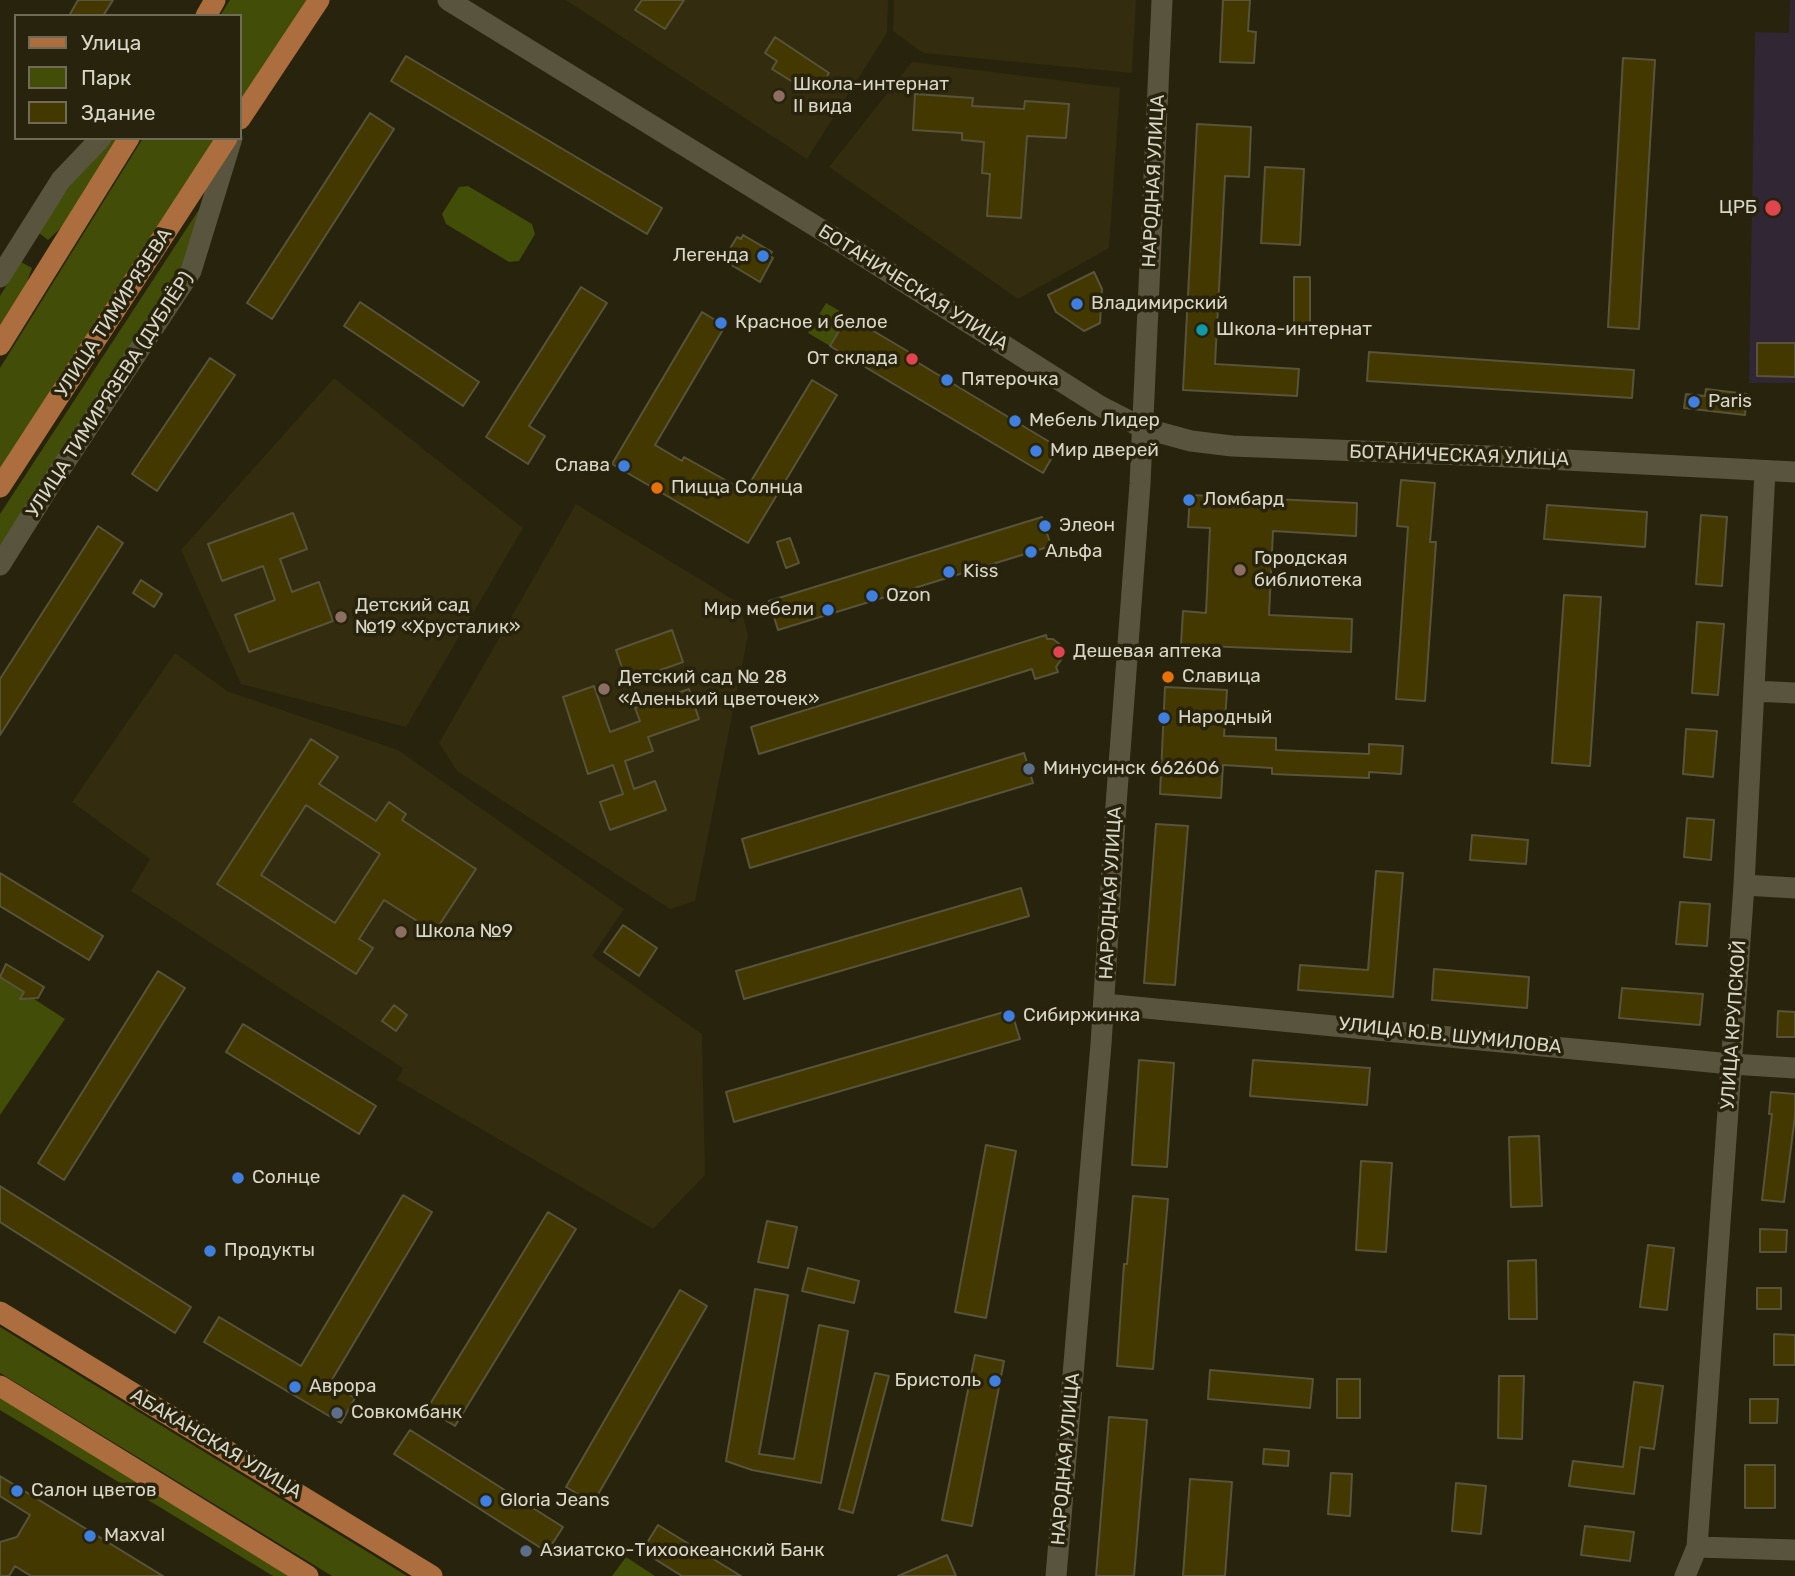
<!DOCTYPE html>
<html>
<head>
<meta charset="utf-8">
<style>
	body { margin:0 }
	#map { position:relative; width:1795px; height:1576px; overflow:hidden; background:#28230c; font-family:Rubik,sans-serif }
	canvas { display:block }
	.legend { position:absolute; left:14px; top:14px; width:228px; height:126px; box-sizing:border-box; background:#28230c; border:2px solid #6f6b57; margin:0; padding:9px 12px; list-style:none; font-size:21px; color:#d9d6c8 }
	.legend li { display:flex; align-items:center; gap:14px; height:35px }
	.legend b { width:35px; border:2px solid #6f6b57 }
</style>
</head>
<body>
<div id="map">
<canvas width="1795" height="1576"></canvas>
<ul class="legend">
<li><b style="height:9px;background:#ad6e3f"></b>Улица</li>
<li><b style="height:19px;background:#424d08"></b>Парк</li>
<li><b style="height:19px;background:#423800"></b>Здание</li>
</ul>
</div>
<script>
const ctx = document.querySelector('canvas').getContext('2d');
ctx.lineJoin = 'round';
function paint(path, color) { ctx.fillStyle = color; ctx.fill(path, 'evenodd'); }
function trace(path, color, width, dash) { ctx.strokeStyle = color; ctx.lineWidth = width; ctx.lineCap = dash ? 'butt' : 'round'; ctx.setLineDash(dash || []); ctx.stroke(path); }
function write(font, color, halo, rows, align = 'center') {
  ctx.font = font + ' Rubik,sans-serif'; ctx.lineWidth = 7; ctx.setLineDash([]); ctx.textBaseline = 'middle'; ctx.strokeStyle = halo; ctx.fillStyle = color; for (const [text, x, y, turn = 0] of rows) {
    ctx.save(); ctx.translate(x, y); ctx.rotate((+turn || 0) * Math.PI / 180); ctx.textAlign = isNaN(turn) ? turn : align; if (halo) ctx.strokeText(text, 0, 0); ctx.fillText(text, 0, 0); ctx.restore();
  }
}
paint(new Path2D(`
	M566 0H888L887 33 807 159Z
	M894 0H1136L1132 73 923 53 893 31Z
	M912 62 1120 88 1109 248 1018 299 829 167Z
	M334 378 523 528 406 727 241 684 181 550Z
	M576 504 739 603 748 635 695 901 670 909 457 771 439 743Z
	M175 653 227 691 398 750 624 909 592 956 702 1034 705 1175 653 1229 397 1080 403 1068 131 891 150 859 72 802Z`), '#332c0e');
paint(new Path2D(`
	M1790 0H1795V383H1749L1755 32 1789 33Z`), '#302634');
paint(new Path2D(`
	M230 0H307L240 104V16H220Z
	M110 138H122L78 212 48 240 39 233 80 170Z
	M143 138H217L0 473V368Z
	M217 182 201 243 0 556V514Z
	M468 186 532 224 535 234 519 261 509 262 446 224 442 214 459 187Z
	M21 262 32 268 22 296 0 333V296Z
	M826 303 848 316 830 346 808 333Z
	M0 977 65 1019 0 1115Z
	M0 1327 407 1576H332L0 1373Z
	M0 1397 291 1576H273L0 1410Z
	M626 1557 655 1576H612Z`), '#424d08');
const building = new Path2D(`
	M78 0H113L103 16H69Z
	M642 0H684L665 29 635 10Z
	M1223 0H1250L1248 31 1256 32 1254 63 1220 62Z
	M775 37 829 73 818 90 807 83 804 89 772 69 777 61 765 53Z
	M406 56 662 208 647 234 391 81Z
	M1623 58 1655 60 1639 329 1608 327Z
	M915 94 973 98 972 106 1024 109 1025 101 1069 104 1066 138 1027 136 1021 218 987 216 990 174 982 173 984 142 962 140V133L913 130Z
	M370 113 394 129 272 319 247 303Z
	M1197 124 1251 127 1249 177 1225 176 1215 364 1299 369 1297 396 1183 390Z
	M1265 167 1304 169 1300 245 1261 243Z
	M743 235 772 252 769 256 773 258 760 282 723 260 737 237 741 239Z
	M1094 272 1102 289 1100 323 1084 331 1056 312 1048 295Z
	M1294 277H1310V335L1294 334Z
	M581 287 607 303 529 426 545 436 528 464 486 437Z
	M360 302 479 382 463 406 344 326Z
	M702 312 725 326 655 445 682 461 684 457 745 491 812 380 837 395 748 543 612 464Z
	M848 316 909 352 907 356 1058 447 1043 473 830 346Z
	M1757 343H1795V377L1757 376Z
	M1369 352 1634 370 1632 398 1367 381Z
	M210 358 235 375 157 491 132 474Z
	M1706 389 1747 394 1745 415 1684 408 1686 394 1705 396Z
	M1401 480 1435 483 1430 542H1436L1425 701 1396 699 1408 527 1397 526Z
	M1190 495 1357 503 1356 536 1273 531 1269 615 1352 619 1351 652 1181 645 1183 611 1206 613 1210 528 1188 527Z
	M1547 505 1647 512 1645 547 1544 539Z
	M293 513 307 549 280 559 292 592 319 582 333 621 249 652 235 615 275 600 263 566 222 581 208 544Z
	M1701 515 1727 517 1722 586 1696 584Z
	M1042 517 1051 546 778 630 769 601Z
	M98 526 123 543 0 735V679Z
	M790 538 799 563 786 568 777 542Z
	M141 580 162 594 154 607 133 593Z
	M1564 595 1601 597 1590 766 1552 763Z
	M1697 622 1724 624 1718 695 1692 693Z
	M672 630 683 662 627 682 616 650Z
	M1046 635 1047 639H1053L1062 646 1063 657 1056 667 1058 672 1035 679 1032 669 759 754 751 727Z
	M594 686 610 732 640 721 635 708 689 689 699 719 648 737 653 751 625 761 634 789 655 781 666 810 610 830 600 802 623 794 613 765 588 774 563 697Z
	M1165 687 1227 690 1224 736 1276 738V750L1369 754V744L1403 746 1401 774 1369 772V778L1272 774V768L1223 765 1221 798 1160 794Z
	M1686 729 1717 731 1713 777 1683 774Z
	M311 739 338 757 319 784 376 821 389 802 406 814 402 820 476 869 430 939 418 930 422 924 384 900 359 939 373 948 356 974 217 884ZM306 805 380 854 335 923 261 875Z
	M1024 753 1033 783 750 868 742 839Z
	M1687 818 1714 820 1711 860 1684 857Z
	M1156 824 1188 826 1175 985 1144 983Z
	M1472 835 1528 840 1526 864 1470 860Z
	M1376 871 1403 873 1393 997 1298 990 1300 965 1368 970Z
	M0 873 103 936 89 960 0 906Z
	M1021 888 1029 916 744 999 736 971Z
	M1680 902 1710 904 1707 946 1676 944Z
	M623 925 657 948 639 976 604 952Z
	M6 964 44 987 38 998 20 999 24 992 0 977Z
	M1434 969 1529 977 1527 1008 1432 1000Z
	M158 971 185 988 64 1180 38 1163Z
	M1622 988 1703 994 1700 1025 1619 1018Z
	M394 1005 407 1015 396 1031 382 1021Z
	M1011 1010 1020 1039 734 1122 726 1092Z
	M1778 1011 1795 1012V1037H1777Z
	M243 1024 376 1106 359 1134 226 1052Z
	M1139 1060 1174 1063 1167 1167 1132 1165Z
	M1253 1060 1370 1068 1367 1105 1250 1096Z
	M1771 1092 1795 1094V1116L1784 1202 1762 1200 1772 1114H1769Z
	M1539 1136 1542 1206 1511 1207 1509 1137Z
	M986 1145 1016 1151 986 1318 955 1312Z
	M1361 1161 1392 1163 1386 1252 1356 1250Z
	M0 1186 191 1307 175 1333 0 1222Z
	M403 1195 432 1212 330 1383 355 1398 341 1423 204 1342 219 1317 301 1366Z
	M1133 1196 1168 1199 1153 1369 1117 1366 1124 1264H1127Z
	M548 1212 576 1229 455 1426 427 1409Z
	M767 1221 797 1227 788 1268 758 1262Z
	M1760 1229 1787 1230 1786 1252H1760Z
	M1648 1245 1674 1248 1667 1310 1640 1307Z
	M1536 1260 1537 1319H1509L1508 1261Z
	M808 1268 859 1281 854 1303 802 1291Z
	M1757 1288H1781V1309H1757Z
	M755 1289 788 1295 759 1454 794 1459 819 1325 848 1331 821 1483 752 1470 726 1461Z
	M680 1290 707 1306 593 1503 566 1487Z
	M1774 1334 1795 1335V1365H1774Z
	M975 1355 1004 1361 972 1526 942 1520Z
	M1210 1370 1313 1379 1310 1408 1208 1399Z
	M875 1373 889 1376 853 1513 839 1509Z
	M1499 1376H1524L1522 1439 1498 1438Z
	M1337 1379H1360V1418H1337Z
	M1634 1382 1663 1386 1654 1449 1640 1447 1634 1494 1569 1486 1573 1461 1623 1467Z
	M1750 1399H1778L1777 1423H1750Z
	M1109 1417 1147 1420 1134 1576H1096Z
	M410 1430 563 1527 547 1552 394 1454Z
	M1264 1449 1289 1451 1288 1466 1263 1464Z
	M1745 1465H1775V1508H1745Z
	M1331 1473 1352 1474 1350 1516 1328 1514Z
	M0 1476 163 1576H31L15 1566 9 1576H0V1542L17 1537 30 1515 0 1496Z
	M1190 1479 1232 1482 1225 1576H1183Z
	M1456 1483 1486 1486 1481 1534 1452 1531Z
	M658 1525 741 1576H682L642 1551Z
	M1585 1526 1634 1532 1630 1561 1581 1555Z
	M947 1555 956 1576H898Z`);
paint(building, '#423800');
trace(building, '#58533b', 2);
trace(new Path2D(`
	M448 0 833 237 1100 406 1143 428 1191 441 1232 446 1489 456 1795 472
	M0 277 61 180 101 138
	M0 565 52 482 191 271 232 138
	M1754 691 1795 693
	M1744 885 1795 888
	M1104 1004 1731 1064 1795 1068
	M1697 1547 1795 1550
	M1056 1576 1101 1044 1116 805 1140 484 1162 0
	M1685 1576 1697 1547 1744 885 1765 471`), '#59543d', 21);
trace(new Path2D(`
	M206 16 215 0
	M240 119 319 0
	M0 345 129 138
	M0 487 227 138
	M0 1312 432 1576
	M0 1386 308 1576`), '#ad6e3f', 21);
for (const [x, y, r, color] of [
	[779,96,7,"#8d6e63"],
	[1773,208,9,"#e0444e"],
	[763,256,7,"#3f7fe0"],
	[1077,304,7,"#3f7fe0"],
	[721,323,7,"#3f7fe0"],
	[1202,330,7,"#0f9aa8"],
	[912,359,7,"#e0444e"],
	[947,380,7,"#3f7fe0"],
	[1694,402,7,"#3f7fe0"],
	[1015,421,7,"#3f7fe0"],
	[1036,451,7,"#3f7fe0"],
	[624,466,7,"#3f7fe0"],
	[657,488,7,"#e8710a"],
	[1189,500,7,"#3f7fe0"],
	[1045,526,7,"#3f7fe0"],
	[1031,552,7,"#3f7fe0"],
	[1240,570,7,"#8d6e63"],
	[949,572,7,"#3f7fe0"],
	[872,596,7,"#3f7fe0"],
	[828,610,7,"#3f7fe0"],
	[341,617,7,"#8d6e63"],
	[1059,652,7,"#e0444e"],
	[1168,677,7,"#e8710a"],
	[604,689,7,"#8d6e63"],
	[1164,718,7,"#3f7fe0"],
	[1029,769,7,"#5c6f8a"],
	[401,932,7,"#8d6e63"],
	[1009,1016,7,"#3f7fe0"],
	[238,1178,7,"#3f7fe0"],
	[210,1251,7,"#3f7fe0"],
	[995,1381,7,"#3f7fe0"],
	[295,1387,7,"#3f7fe0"],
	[337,1413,7,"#5c6f8a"],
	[17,1491,7,"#3f7fe0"],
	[486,1501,7,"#3f7fe0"],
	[90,1536,7,"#3f7fe0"],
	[526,1551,7,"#5c6f8a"]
]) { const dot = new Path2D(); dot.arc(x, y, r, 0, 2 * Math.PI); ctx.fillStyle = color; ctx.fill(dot); trace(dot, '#28230c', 2.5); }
write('19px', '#d9d6c8', '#28230c', [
	["Школа-интернат",793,85],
	["II вида",793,107],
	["ЦРБ",1757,208,"right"],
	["Легенда",749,256,"right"],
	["Владимирский",1091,304],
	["Красное и белое",735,323],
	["Школа-интернат",1216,330],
	["От склада",898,359,"right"],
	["Пятерочка",961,380],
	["Paris",1708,402],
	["Мебель Лидер",1029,421],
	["Мир дверей",1050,451],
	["Слава",610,466,"right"],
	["Пицца Солнца",671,488],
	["Ломбард",1203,500],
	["Элеон",1059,526],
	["Альфа",1045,552],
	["Городская",1254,559],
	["библиотека",1254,581],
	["Kiss",963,572],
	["Ozon",886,596],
	["Детский сад",355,606],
	["№19 «Хрусталик»",355,628],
	["Мир мебели",814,610,"right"],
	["Дешевая аптека",1073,652],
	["Славица",1182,677],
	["Детский сад № 28",618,678],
	["«Аленький цветочек»",618,700],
	["Народный",1178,718],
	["Минусинск 662606",1043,769],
	["Школа №9",415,932],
	["Сибиржинка",1023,1016],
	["Солнце",252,1178],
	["Продукты",224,1251],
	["Бристоль",981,1381,"right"],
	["Аврора",309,1387],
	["Совкомбанк",351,1413],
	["Салон цветов",31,1491],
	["Gloria Jeans",500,1501],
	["Maxval",104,1536],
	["Азиатско-Тихоокеанский Банк",540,1551]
], 'left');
write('19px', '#d9d6c8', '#28230c', [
	["НАРОДНАЯ УЛИЦА",1154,181,-87],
	["БОТАНИЧЕСКАЯ УЛИЦА",913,288,32],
	["УЛИЦА ТИМИРЯЗЕВА",114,313,-57],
	["УЛИЦА ТИМИРЯЗЕВА (ДУБЛЁР)",110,395,-57],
	["БОТАНИЧЕСКАЯ УЛИЦА",1459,456,2],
	["НАРОДНАЯ УЛИЦА",1111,893,-87],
	["УЛИЦА КРУПСКОЙ",1734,1025,-86],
	["УЛИЦА Ю.В. ШУМИЛОВА",1450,1036,6],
	["АБАКАНСКАЯ УЛИЦА",216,1444,31],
	["НАРОДНАЯ УЛИЦА",1066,1459,-85]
]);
</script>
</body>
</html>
